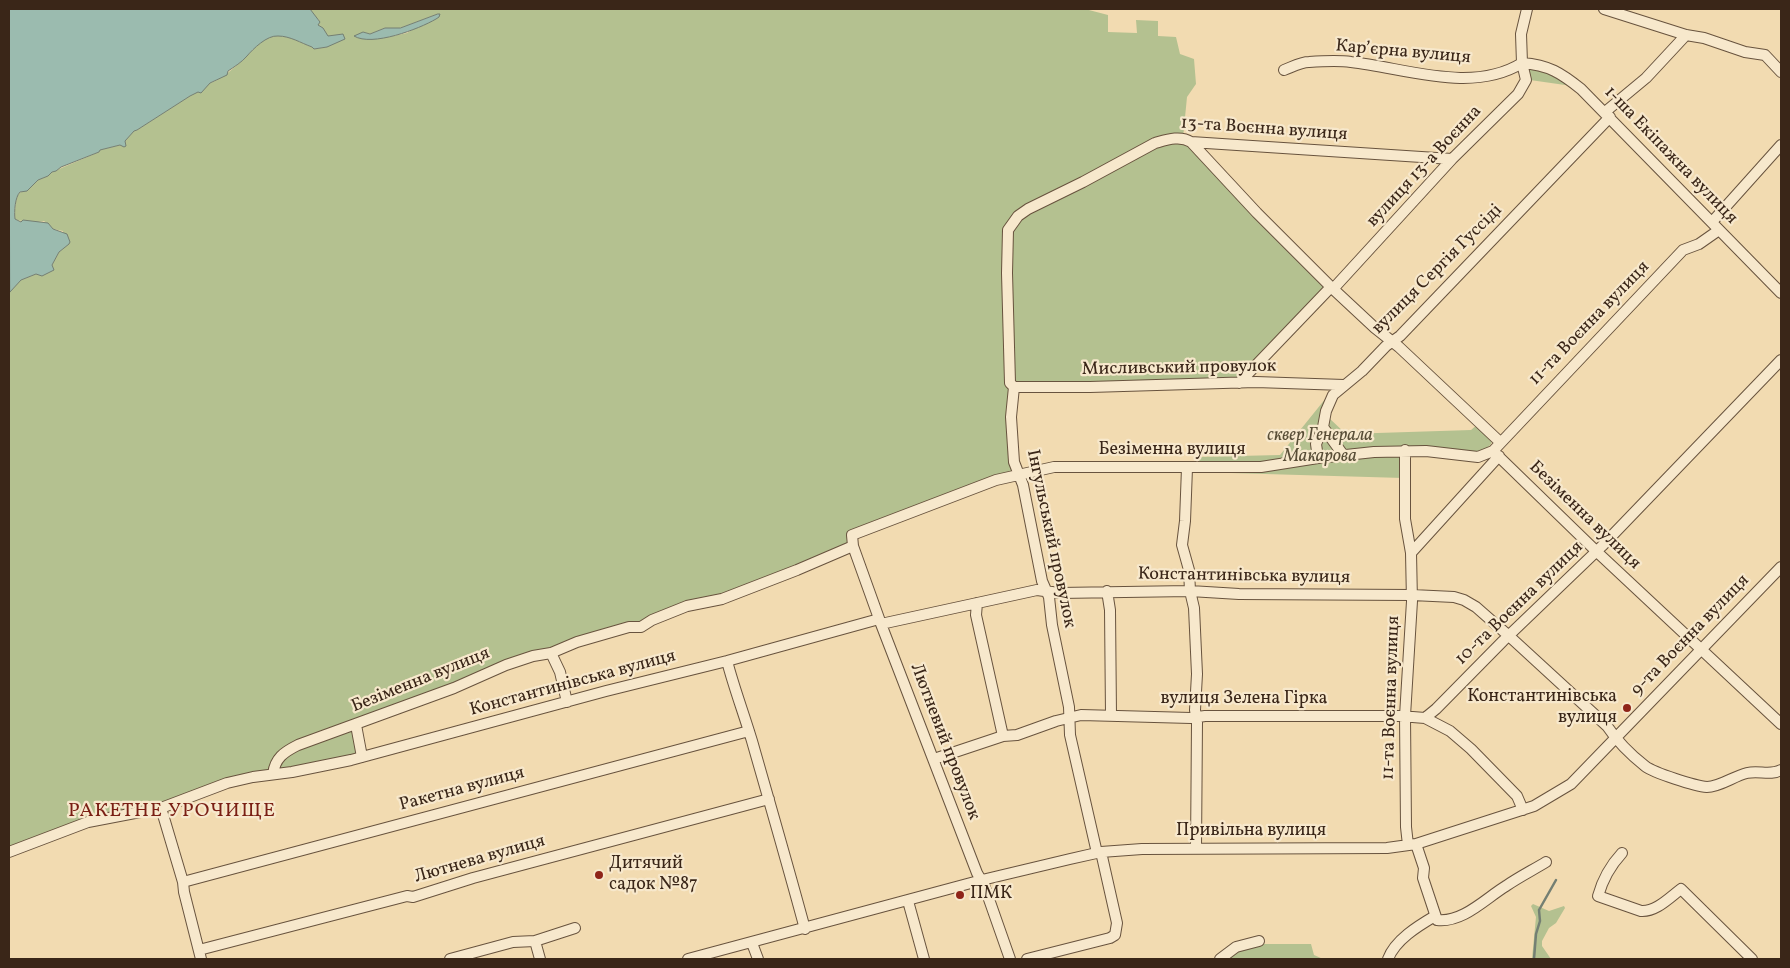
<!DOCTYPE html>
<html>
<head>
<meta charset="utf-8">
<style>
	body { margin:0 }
	#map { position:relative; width:1790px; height:968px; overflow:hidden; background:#f2dbb1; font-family:Vollkorn,serif }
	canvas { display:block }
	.frame { position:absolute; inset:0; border:10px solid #3a2618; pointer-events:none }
</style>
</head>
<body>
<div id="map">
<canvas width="1790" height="968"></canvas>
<div class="frame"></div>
</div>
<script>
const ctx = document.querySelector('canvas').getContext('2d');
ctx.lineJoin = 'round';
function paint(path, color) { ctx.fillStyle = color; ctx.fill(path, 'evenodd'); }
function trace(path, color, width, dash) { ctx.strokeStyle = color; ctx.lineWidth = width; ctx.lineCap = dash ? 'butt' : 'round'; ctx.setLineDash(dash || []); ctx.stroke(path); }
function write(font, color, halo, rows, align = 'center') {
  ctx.font = font + ' Vollkorn,serif'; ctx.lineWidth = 4.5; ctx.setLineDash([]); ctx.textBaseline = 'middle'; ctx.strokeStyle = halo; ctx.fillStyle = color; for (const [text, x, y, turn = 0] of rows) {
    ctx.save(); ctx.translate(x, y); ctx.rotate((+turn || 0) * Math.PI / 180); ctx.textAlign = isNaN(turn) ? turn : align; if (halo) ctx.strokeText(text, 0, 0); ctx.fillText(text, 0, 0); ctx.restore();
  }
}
paint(new Path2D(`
	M310 9H1085L1108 15V32L1137 33 1136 20 1158 21V36L1176 37 1180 54 1194 59 1196 84 1187 97 1183 138 1326 286 1243 376 1232 381 1009 386 1008 412 1013 470 1009 473 850 541 847 547 721 598 686 605 298 743 271 772 9 850V289L10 291 21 280 36 274 42 275 53 270 52 265 59 252 66 246 63 231 53 229 44 221C38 223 21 222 15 219 14 213 16 202 17 195L38 180 48 176 52 172 99 152 100 150 120 145 134 131 137 130 210 83C222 79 235 67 245 58 253 50 262 37 275 35 287 34 301 43 312 47L314 49 327 47C328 36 326 31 317 25L319 20 314 16ZM438 14 407 33 393 36 361 38 363 32 370 34 385 28H400Z
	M1530 66 1540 67 1572 86 1530 80 1527 69Z
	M1330 393 1328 417 1346 434 1471 430 1478 424 1493 438 1491 444 1482 453 1403 447V478L1196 472V457L1280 455Z
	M352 728 359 754 292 770 277 769 283 755Z
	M1533 904 1549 911 1564 906 1565 908 1556 923 1549 928 1542 941V946L1551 959H1532L1536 917 1531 906Z
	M1260 944H1311L1314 955 1323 959H1217L1235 946Z`), '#b4c190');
const water = new Path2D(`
	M9 9H310L320 22 318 25 323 28 328 36 343 34 345 39 327 47 314 49 312 47C301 43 290 36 278 36 267 35 253 49 247 56 242 62 234 67 228 71L227 75 210 83 201 93 198 92 190 96 137 130 134 131 125 141 126 146 124 147 120 145 100 150 99 152 61 167 56 171 52 172 48 176 38 180 27 191 20 192C15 197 14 212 15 219L21 222 23 220 48 223 53 229 67 234 70 242 69 244 59 252 52 265 54 270 42 276 36 274 21 280 10 292Z
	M438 14H440L439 17 436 19C419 29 372 47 354 36L363 32 370 34 385 28H400Z`);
paint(water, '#9bbbaf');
trace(water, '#747f73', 1);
trace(new Path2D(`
	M1534 959 1536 934 1540 921 1539 910 1556 880`), '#747f73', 2.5);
const minor = new Path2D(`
	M1604 9 1686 35 1704 38 1745 52 1765 55 1781 72
	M1522 63C1549 65 1561 73 1581 89L1781 293
	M1284 70C1292 67 1301 62 1309 62 1323 61 1338 60 1351 62 1406 68 1472 94 1522 63
	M1605 112 1646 78 1686 35
	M1191 142 1257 213 1331 287 1375 328 1399 347 1500 442
	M1712 222 1781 145
	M1333 289 1452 159 1518 94 1526 80 1522 63 1521 34 1527 9
	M1239 383 1331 287
	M1014 387H1090L1256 382 1344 385
	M1323 427 1344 456
	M1405 450V519L1411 553 1412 601 1405 716 1406 827 1408 845
	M1493 451 1596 551 1781 724
	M1318 458 1316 444 1323 427 1326 411 1333 395 1362 371 1386 346 1400 336 1610 117
	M1187 468 1185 521 1182 545 1189 570 1190 591 1194 608 1197 674 1195 710 1197 722 1196 849
	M1411 553 1499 456
	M1107 591 1110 610 1111 715
	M977 603 976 615 1003 736
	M881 624 1037 590 1059 593 1190 591 1239 594 1412 595 1454 597 1464 600 1476 607 1509 636 1607 726C1617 741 1631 755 1645 766 1654 773 1695 786 1707 787 1720 787 1734 776 1747 773 1759 770 1770 776 1781 770
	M551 653 560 672 567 702
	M727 661C734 688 744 714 752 741 770 804 788 866 805 929
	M1425 718 1436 709 1503 641 1602 546 1781 360
	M356 725 362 757
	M934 759 1003 736 1017 735 1056 721 1081 715 1191 718 1205 716H1400L1425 718 1450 731 1471 749 1517 796 1523 810
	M273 774C275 758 284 752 298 745L454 688 506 665 533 656 551 653 577 642 629 627H641L652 620 687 606 722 599 797 570 853 546
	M161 808 183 882 184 892 201 959
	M1416 844 1424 868 1423 878 1437 920C1463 923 1486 898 1506 886 1519 877 1533 870 1546 862
	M9 852 88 822 161 808 227 783 253 777 292 772 351 760 606 691 727 661 879 619
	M1097 853 1070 735 1069 707 1052 625 1049 597 1042 581 1023 485 1014 462 1011 417 1014 387 1010 383 1007 273 1008 230 1018 216 1028 209 1083 182 1155 143C1166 140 1180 135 1191 142L1452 159
	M1622 853C1610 866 1603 878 1598 896L1641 911C1656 912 1669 898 1681 889L1752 959
	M183 882 749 731
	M908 901 924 959
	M535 941 575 928
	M752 943 758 959
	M199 950 407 896 413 897 473 878 769 799
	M450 959 513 942 535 941 540 959
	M688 959 982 880 1070 859 1101 852 1142 849 1387 848 1416 844 1534 806 1571 784 1781 567
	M1010 959 984 885 977 873 881 624 853 546 852 535 996 480 1054 467H1261L1318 458 1374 452 1426 451 1478 457 1493 451 1683 250 1699 244 1719 230
	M1027 959 1110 938 1115 935 1117 923 1101 852
	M1220 959 1236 947 1259 941
	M1388 959C1395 940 1418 926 1435 916`);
trace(minor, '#68533e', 12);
trace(minor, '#f7e8cc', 10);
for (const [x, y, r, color] of [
	[1627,708,5,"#8f2418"],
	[599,875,5,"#8f2418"],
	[960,895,5,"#8f2418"]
]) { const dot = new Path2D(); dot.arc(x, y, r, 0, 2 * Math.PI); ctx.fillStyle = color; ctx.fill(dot); trace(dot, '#f7e8cc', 2); }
write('18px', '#3a2618', '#f7e8cc', [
	["Карʼєрна вулиця",1403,53,5],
	["13-та Воєнна вулиця",1264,130,4],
	["1-ша Екіпажна вулиця",1670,156,46],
	["вулиця 13-а Воєнна",1425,167,-47],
	["вулиця Сергія Гуссіді",1438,270,-45],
	["11-та Воєнна вулиця",1590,324,-46],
	["Мисливський провулок",1179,369,-1],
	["Безіменна вулиця",1172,451],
	["Безіменна вулиця",1584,516,44],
	["Інгульський провулок",1050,539,78],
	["Константинівська вулиця",1244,577,1],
	["10-та Воєнна вулиця",1520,604,-44],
	["9-та Воєнна вулиця",1691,636,-46],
	["Безіменна вулиця",421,681,-22],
	["Константинівська вулиця",573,684,-15],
	["11-та Воєнна вулиця",1392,698,-88],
	["вулиця Зелена Гірка",1244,700],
	["Лютневий провулок",944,742,69],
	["Ракетна вулиця",462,790,-15],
	["Привільна вулиця",1251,832],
	["Лютнева вулиця",480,860,-16]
]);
write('italic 18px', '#584d36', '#f7e8cc', [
	["сквер Генерала",1320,437],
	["Макарова",1320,458]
]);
write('18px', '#3a2618', '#f7e8cc', [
	["Константинівська",1617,698,"right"],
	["вулиця",1617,719,"right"],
	["Дитячий",609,865],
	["садок №87",609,886],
	["ПМК",970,895]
], 'left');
ctx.letterSpacing = '1px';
write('20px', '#7a1f14', '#f7e8cc', [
	["РАКЕТНЕ УРОЧИЩЕ",172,812]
]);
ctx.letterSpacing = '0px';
</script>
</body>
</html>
